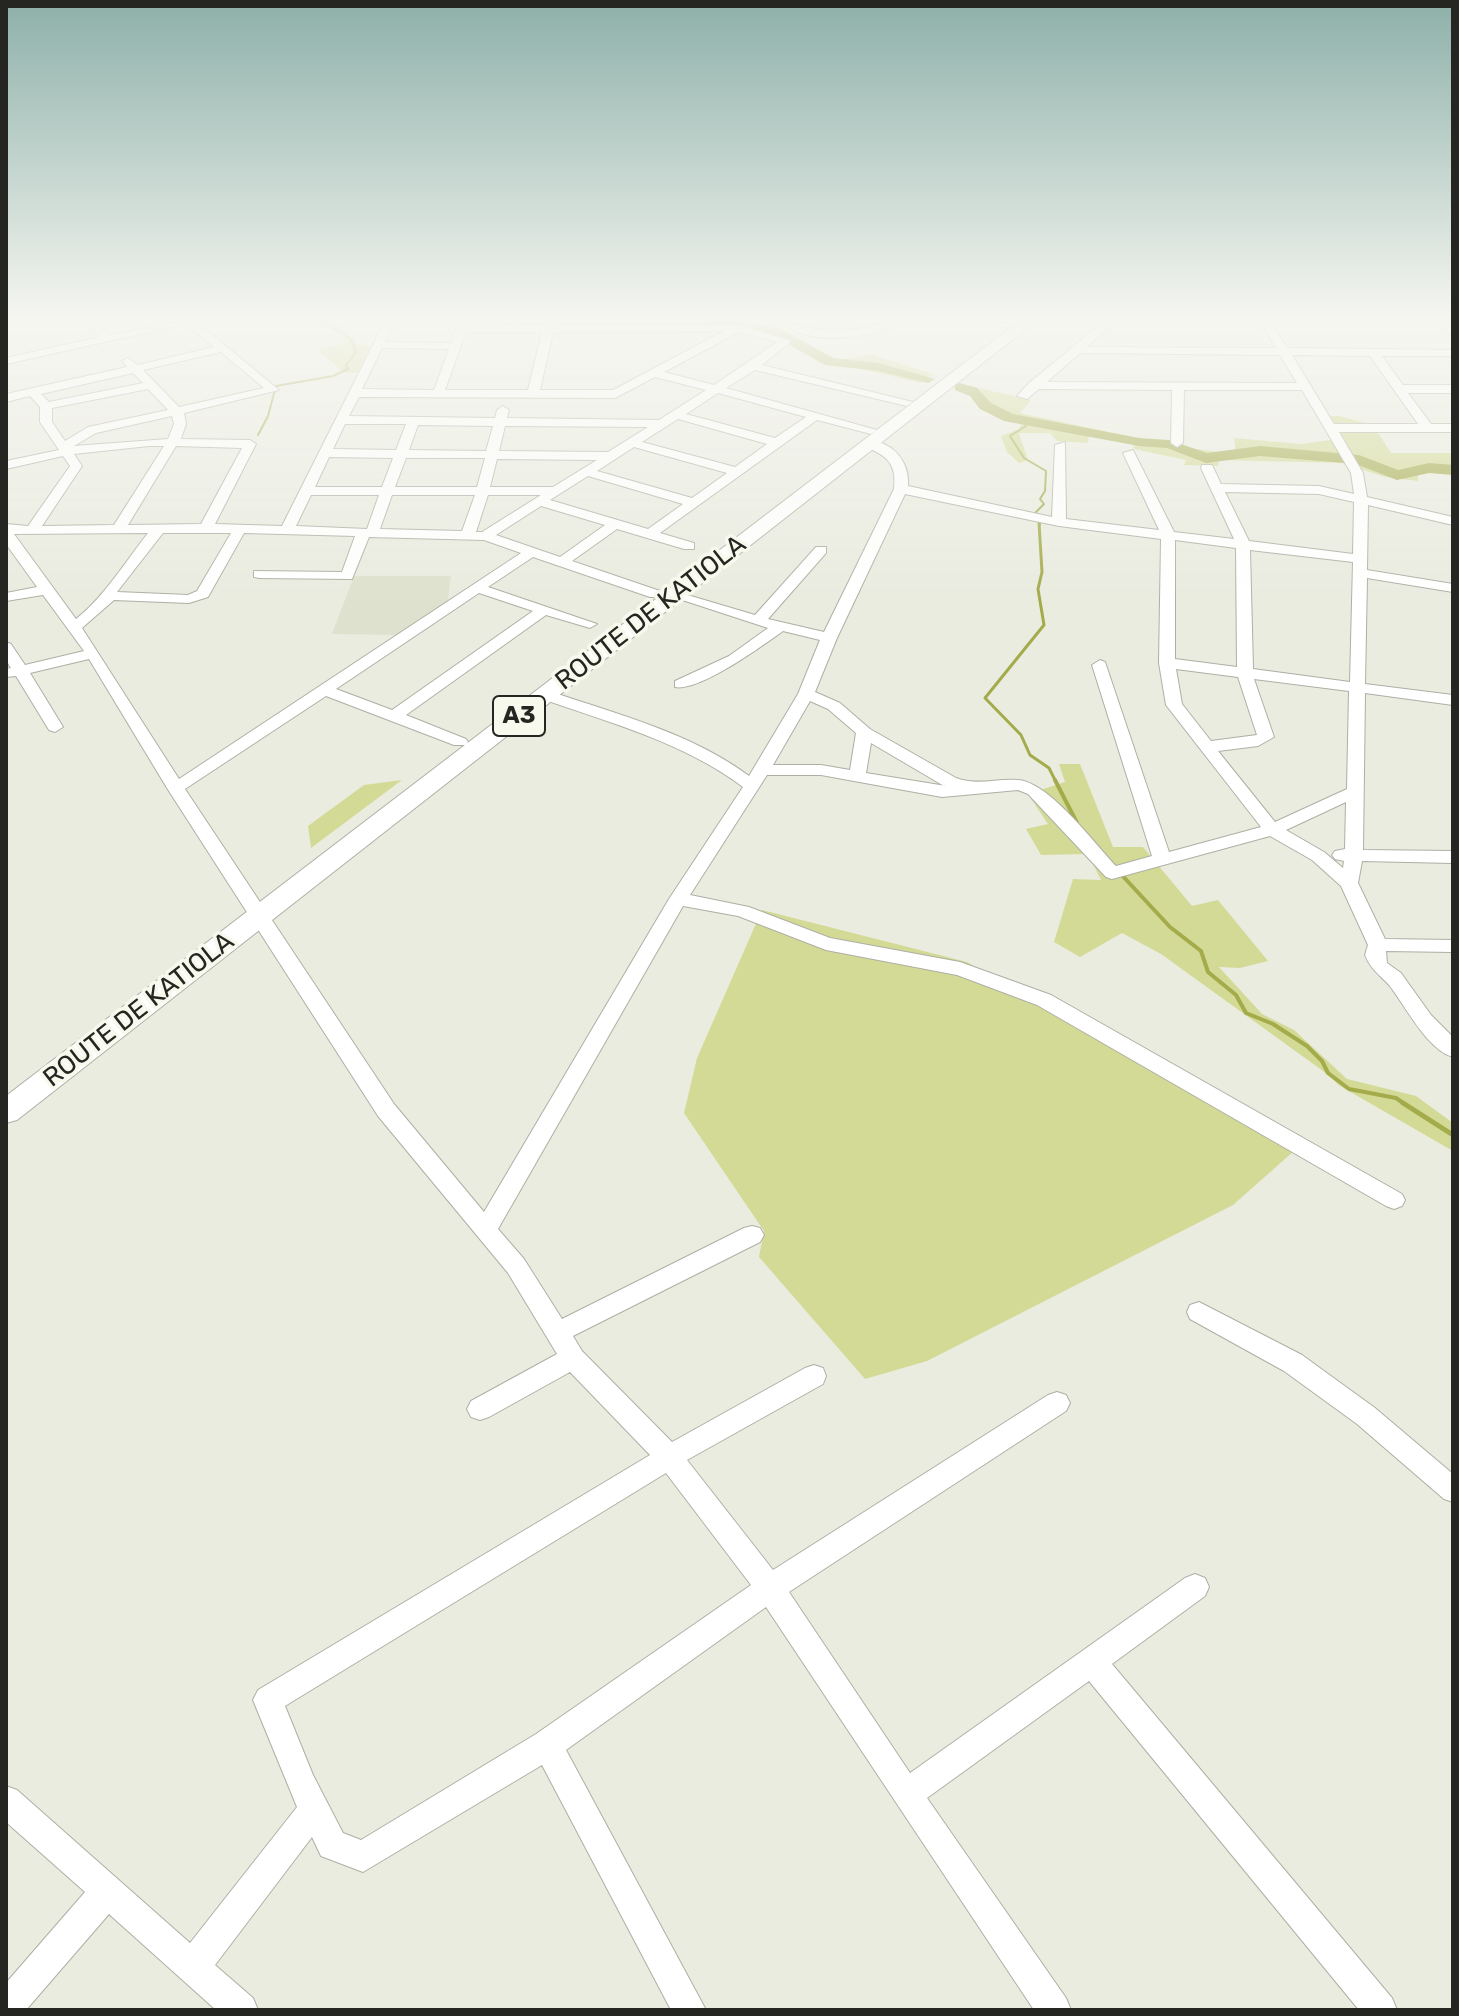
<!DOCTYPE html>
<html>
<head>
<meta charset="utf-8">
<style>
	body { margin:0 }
	#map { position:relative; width:1459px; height:2016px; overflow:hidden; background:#eaece0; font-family:Rubik,sans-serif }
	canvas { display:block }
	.frame { position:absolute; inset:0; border:8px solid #252621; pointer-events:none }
</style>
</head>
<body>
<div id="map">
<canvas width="1459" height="2016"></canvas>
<div class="frame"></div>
</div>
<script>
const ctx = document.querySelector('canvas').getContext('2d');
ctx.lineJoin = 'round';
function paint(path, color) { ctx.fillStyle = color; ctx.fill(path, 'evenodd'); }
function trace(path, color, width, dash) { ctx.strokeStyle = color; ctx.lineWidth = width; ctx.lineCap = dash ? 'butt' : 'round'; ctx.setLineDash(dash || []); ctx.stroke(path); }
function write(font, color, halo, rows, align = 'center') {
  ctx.font = font + ' Rubik,sans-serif'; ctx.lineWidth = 7; ctx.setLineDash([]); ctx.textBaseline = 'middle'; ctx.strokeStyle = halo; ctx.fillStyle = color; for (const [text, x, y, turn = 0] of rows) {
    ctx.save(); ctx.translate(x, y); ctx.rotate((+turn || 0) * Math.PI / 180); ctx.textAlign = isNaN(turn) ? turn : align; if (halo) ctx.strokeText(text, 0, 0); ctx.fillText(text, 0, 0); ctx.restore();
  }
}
paint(new Path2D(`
	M354 576H451L447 607 400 635 332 634Z`), '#dee1cd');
paint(new Path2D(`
	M318 319H332L358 344 373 346 360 373H344L321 353 320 349 346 343 343 337Z
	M705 319H733L776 328 822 353 842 360 870 354 933 374 920 383 815 358 779 336 743 328 704 326Z
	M962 384 1031 400 1020 413 1180 447 1236 454 1234 438 1301 444 1331 440 1319 416H1340L1373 425 1391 453H1453V474L1418 471V481L1385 477 1342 463 1219 460 1218 466 1184 465 1186 460 1134 449 1133 442 1089 433 1088 443 1057 441 1050 433H1019L1028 460 1019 463 1007 452 1001 436 1019 429 1021 424 977 405 970 395 956 388Z
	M1059 764H1080L1113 847H1143L1192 906 1218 900 1268 961 1240 968 1219 967 1262 1014 1294 1030 1347 1079 1416 1096 1453 1123V1151L1340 1086 1323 1071 1161 954 1122 933 1080 957 1054 942 1073 879 1101 880 1088 854 1041 855 1026 829 1048 824 1028 794 1065 782Z
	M402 780 311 848 308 826 364 785Z
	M762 910 967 962 1294 1151 1233 1205 927 1361 865 1379 759 1257 764 1231 684 1113 697 1058Z`), '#d3da95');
trace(new Path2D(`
	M1024 421 1026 426 1010 436 1024 458 1046 471 1045 491 1040 499 1044 504 1036 512 1040 525
	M258 435 268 416 276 386 333 376 348 369 346 365 356 352 351 339 320 319`), '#a4ab4b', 2);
trace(new Path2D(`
	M1039 523 1042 572 1038 589 1044 625 985 698 1021 735 1030 755 1049 768 1056 782`), '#a4ab4b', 3);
trace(new Path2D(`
	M1055 780 1077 823
	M1119 872 1170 927 1201 951 1208 972 1236 995 1246 1013 1273 1024 1307 1046 1322 1061 1328 1073 1349 1089 1396 1098 1406 1105`), '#a4ab4b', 4);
trace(new Path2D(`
	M1403 1103 1453 1135`), '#a4ab4b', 5);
paint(new Path2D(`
	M713 319H730L748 325 778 327 833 358 878 363 935 379 928 383 878 371 825 365 770 334 741 332Z
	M960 383 977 388 991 403 1013 414 1139 438 1169 440 1207 453 1260 446 1359 455 1398 470 1429 463 1453 465V475L1429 473 1397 480 1356 464 1260 456 1206 463 1167 448 1139 446 1004 421 980 409 970 396 955 390V384Z`), '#a4ab4b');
const minor = new Path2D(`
	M83 319H94L109 335 193 319 279 390 184 413 186 424 181 439 250 440 256 444 215 524 282 526 386 319H396L385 342 451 343 460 319H470L468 326 544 325 546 319H556L555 325H738L791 341 762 365 913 402 907 406 755 370 726 388 877 430 871 434 817 420 660 533 694 543V549H684L617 529 572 561 660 591V597H650L533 557 488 587 597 624 590 628 546 615 406 715 466 739 468 742 466 745H454L326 696 185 789 394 1104 484 1212 669 899 743 787C683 742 610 723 540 698V692H552C619 715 691 733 749 776L798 694 820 640 783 631C762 646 699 692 675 687V681L729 656 768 628 667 595 674 591 755 615 816 547H826V553L768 619 824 632 894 489C897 464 887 455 865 447V441C891 439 910 461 908 486L1052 517 1055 445 1065 442 1066 519 1159 530 1123 453 1133 450 1174 532 1234 539 1201 468 1202 465H1212L1221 484 1319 486 1354 494 1351 473 1302 390H1184L1183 443 1177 447 1171 443 1172 390 1039 389 1027 399 1017 396 1029 383 1107 319H1118L1087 347 1276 348 1259 319H1269L1287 348 1453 350V356H1382L1403 385H1453V393H1408L1431 424H1453V432H1339L1363 473 1367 497 1453 517V525L1368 505 1367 570 1453 584V592L1367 578 1365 684 1453 695V705L1365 693 1363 850 1453 851V863L1362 861 1358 883 1385 939 1453 940V952L1386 951 1387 963 1401 973 1431 1015 1453 1037V1057C1427 1050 1405 1005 1389 985 1379 974 1371 970 1365 955L1368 945 1341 886 1312 860 1270 836 1112 879 1106 877 1028 794 1018 790 942 797 821 775H767L690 895 749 907 830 938 960 962 1051 995 1402 1194 1405 1200 1402 1206 1394 1209 1386 1206 1037 1005 957 975 826 950 738 916 683 906 498 1229 524 1259 562 1319 744 1228 752 1226 760 1228 764 1235 760 1242 573 1336 582 1351 672 1442 805 1368 814 1365 823 1368 826 1376 823 1384 687 1460 773 1570 1048 1395 1057 1392 1066 1395 1070 1403 1066 1411 789 1592 910 1773 1185 1578 1195 1574 1205 1578 1209 1587 1205 1596 1112 1664 1392 1998 1397 2010H1359L1089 1681 927 1798 1066 1998 1071 2010H1034L766 1607 566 1750 706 2010H671L542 1765 363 1872 321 1856 312 1837 215 1965 253 1998 258 2010H216L109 1914 26 2010H6V1983L85 1892 6 1822V1786L17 1790 190 1943 297 1807 253 1700 258 1690 650 1455 570 1372 489 1417 480 1420 471 1417 467 1409 471 1401 557 1354 508 1273 378 1116 167 788 89 659 30 673 63 727 55 732 49 730 16 676 6 677V669L11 668 6 660V642L11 644 25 665 84 651 43 595 6 601V593L37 587 6 544V524L28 526 70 466 63 456 6 469V461L59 450 40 422V407L30 396 6 402V394L127 367 122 361 128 358 138 365 214 347 186 324 6 364V358L99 337ZM724 331 613 390H540L553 332ZM466 332H542L528 390H445ZM739 332 777 342 714 385 664 372ZM382 348 449 349 434 390 362 389ZM221 352 264 388 179 407 143 370ZM1080 353 1280 355 1297 383 1047 382ZM1292 355 1370 356 1418 424H1334ZM133 373 143 383 49 402 41 394ZM655 377 706 390 659 420 507 418 509 410 503 406 497 410 495 418 349 416 359 397 615 398ZM148 389 168 410 88 427 65 441 52 422V408ZM718 393 806 417 775 438 686 414ZM172 416 174 424 168 439 74 446 96 433ZM678 419 767 444 735 467 642 442ZM345 424H406L396 450 333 449ZM418 425 493 426 486 451 409 450ZM505 426 648 427 608 452 499 451ZM149 446H164L114 525 42 526 82 466 74 454ZM176 446 242 448 201 524 128 525ZM634 447 727 473 692 498 597 471ZM329 457 393 458 382 487H315ZM406 458H485L477 487H395ZM497 459 597 460 553 487H490ZM588 476 683 504 648 529 550 500ZM1225 492 1319 494 1354 502 1353 554 1249 541ZM905 494 1059 526 1161 539 1159 663 1166 705 1261 827 1169 852 1105 662 1100 660 1092 665 1152 856 1116 866C1094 843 1049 782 1018 780 997 778 977 786 956 778L870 729 840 703 815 692 837 638ZM311 495H379L367 529 296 526ZM392 495H475L462 531 380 529ZM488 495H541L482 532H476ZM541 506 605 525 560 557 496 535ZM148 533C125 562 105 596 76 619L14 534ZM163 533H231L197 591 188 595 117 592ZM244 533 355 536 342 572 254 571V577L259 578 352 579 369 537 484 540 521 553 179 779 82 628 114 600 189 603 208 597ZM1175 540 1236 548 1237 667 1175 659ZM1250 550 1353 562 1350 682 1253 669ZM479 593 533 611 392 710 336 689ZM1176 669 1238 677 1257 735 1211 741 1182 704ZM1254 679 1349 691 1347 789 1275 822 1218 751 1258 746 1274 737ZM810 701 828 709 856 733 850 770 821 765H773ZM871 743 944 786H946L866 773ZM1346 802 1345 849 1335 851 1332 855 1335 859 1344 861 1343 868 1324 852 1286 830ZM666 1473 751 1585 536 1734 361 1840 343 1833 313 1775 285 1706Z
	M891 319H905C877 339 816 346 786 326L791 323C828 333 856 334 891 319Z
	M968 319H989L1012 325 1007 328Z
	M1435 319H1445L1453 327V337Z
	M1199 1302 1302 1355 1375 1408 1453 1474V1502L1444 1499 1357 1424 1284 1371 1190 1319 1187 1312 1190 1305Z`);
const highway = new Path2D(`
	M1022 319H1039L17 1120 6 1123V1096Z`);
trace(minor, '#aeafa4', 2);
trace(highway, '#aeafa4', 2);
paint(minor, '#fff');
paint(highway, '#fff');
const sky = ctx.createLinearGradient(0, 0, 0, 601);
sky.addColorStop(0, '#8db0a9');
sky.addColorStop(0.53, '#f6f6f1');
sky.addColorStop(1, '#f6f6f100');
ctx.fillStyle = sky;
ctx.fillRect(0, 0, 1459, 601);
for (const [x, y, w] of [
	[519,716,52]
]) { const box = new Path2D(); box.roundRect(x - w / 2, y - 20, w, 40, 6); ctx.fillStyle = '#f8f9ed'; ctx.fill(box); trace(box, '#252621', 2); }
write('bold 24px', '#252621', null, [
	["A3",519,716]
]);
write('26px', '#252621', '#f8f9ed', [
	["ROUTE DE KATIOLA",651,613,-38],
	["ROUTE DE KATIOLA",139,1010,-38]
]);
</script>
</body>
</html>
